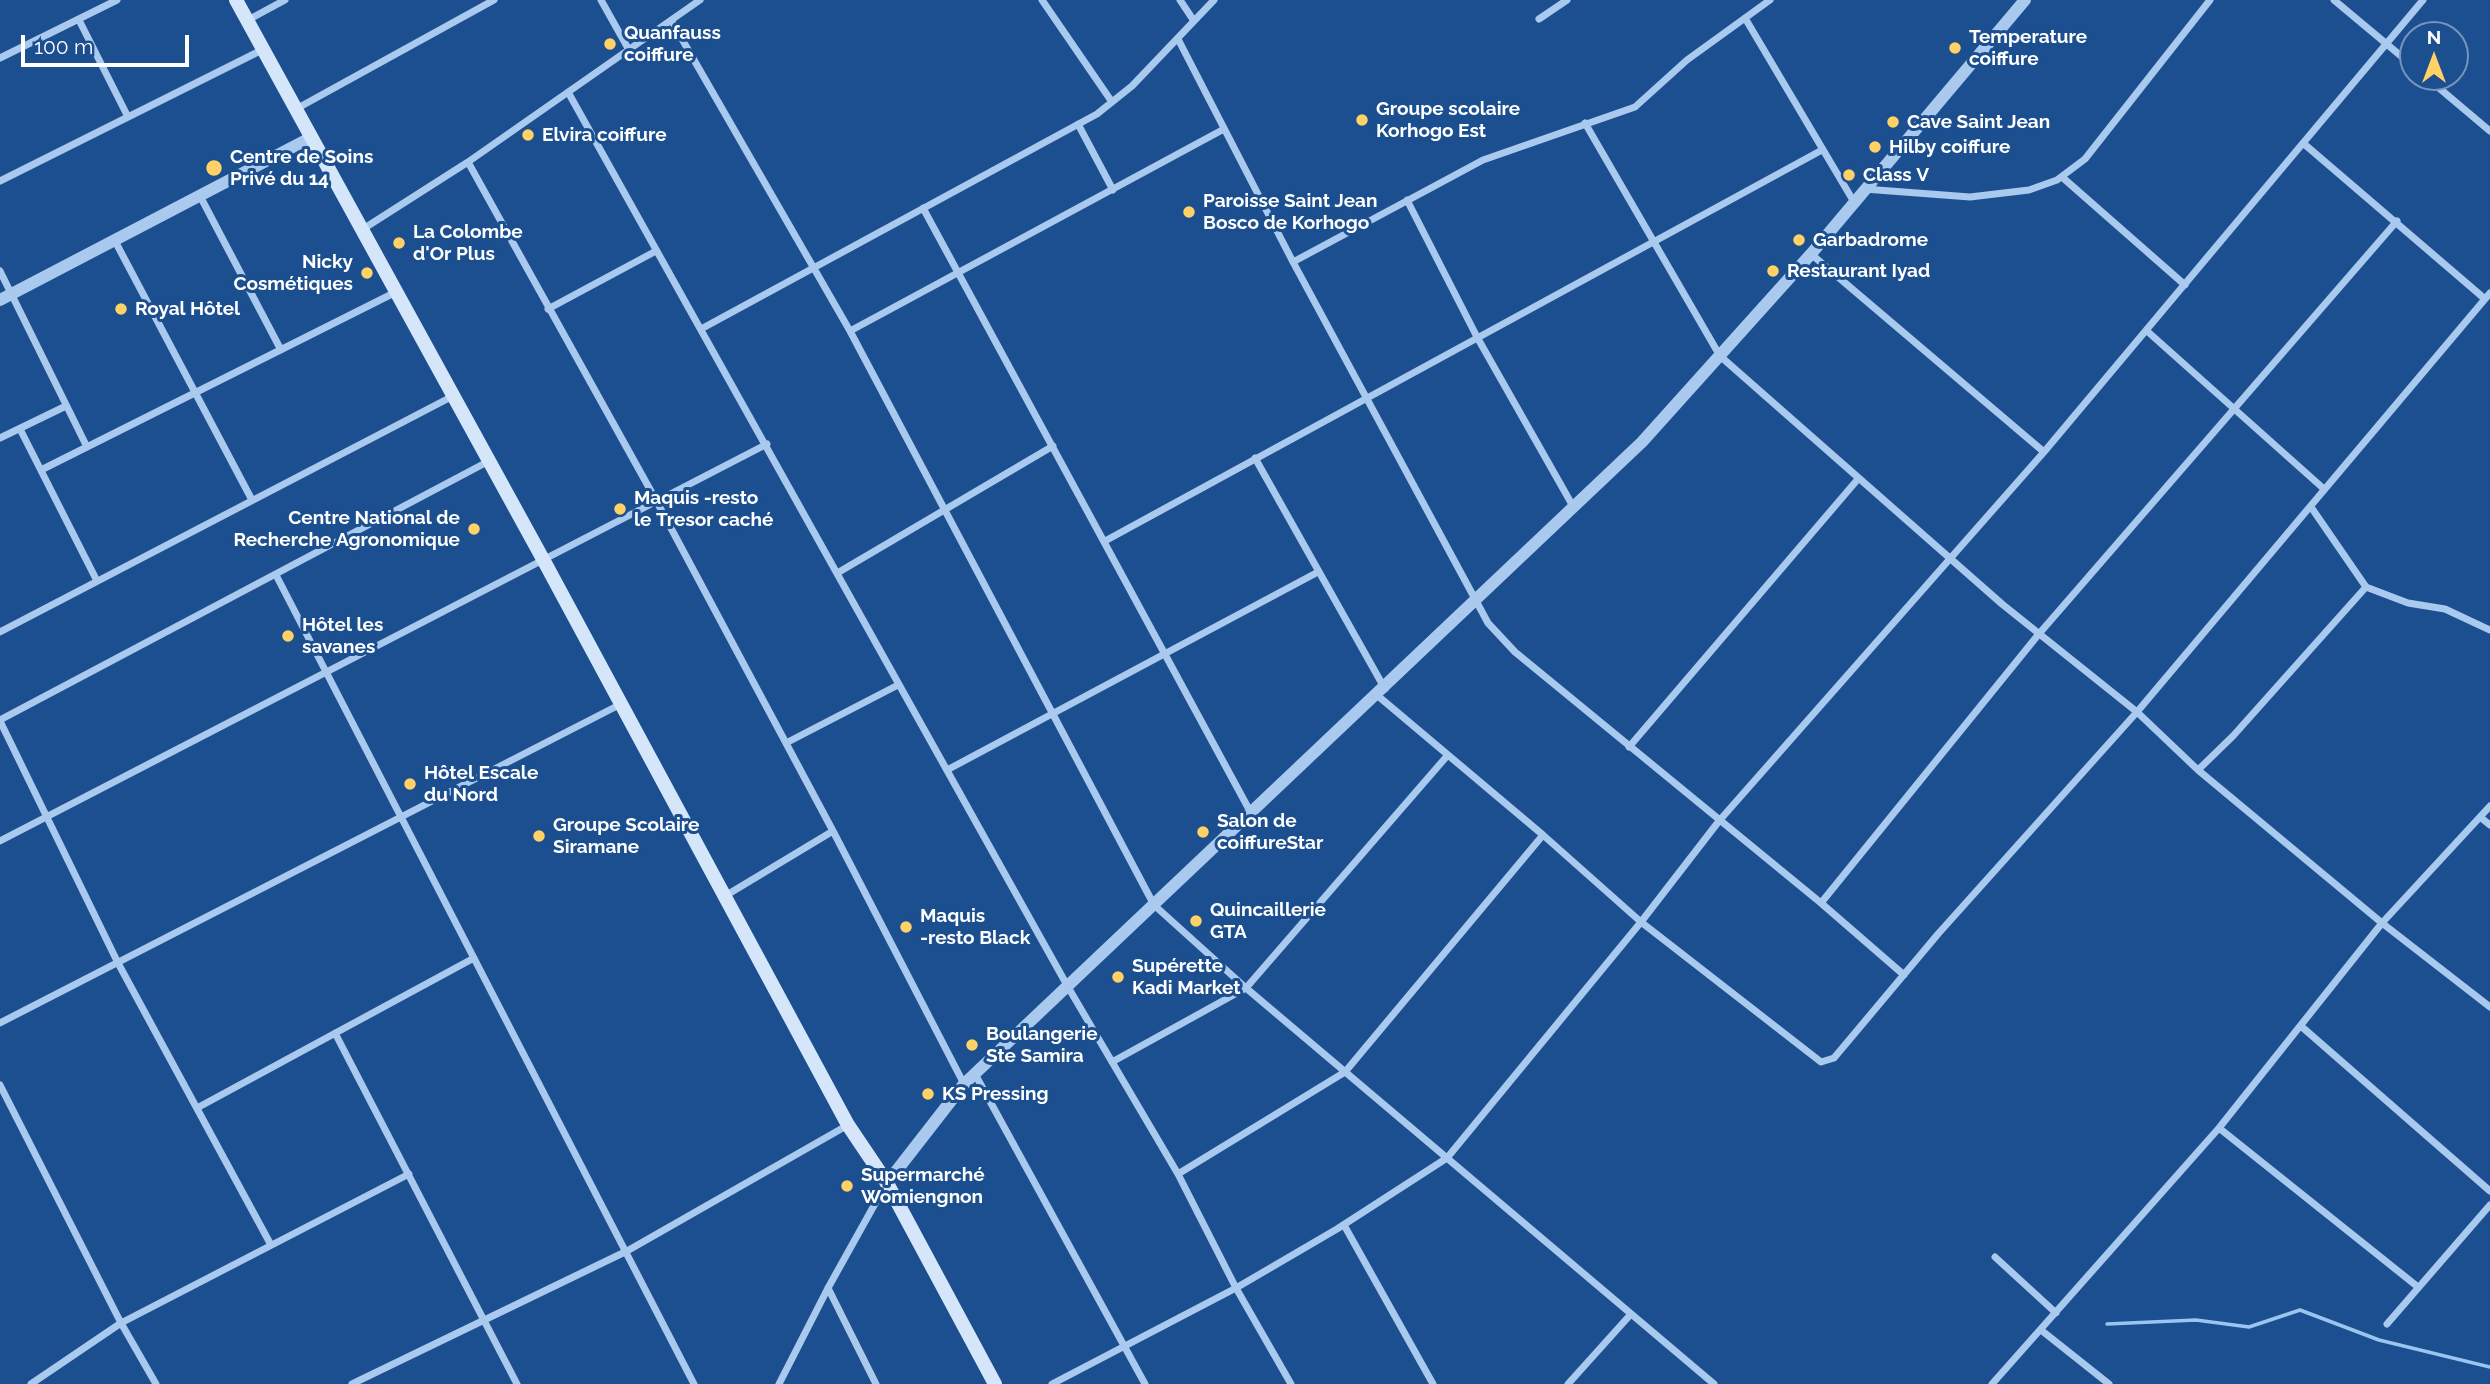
<!DOCTYPE html>
<html>
<head>
<meta charset="utf-8">
<style>
	body { margin:0 }
	#map { position:relative; width:2490px; height:1384px; overflow:hidden; background:#1b4f8f; font-family:Raleway,sans-serif }
	canvas { display:block }
	.north { position:absolute; left:2399px; top:21px; width:70px; height:70px; box-sizing:border-box; background:#1b4f8f; border:2px solid #7695bc; border-radius:50%; rotate:0deg; font-size:19px; font-weight:700; line-height:28px; text-align:center; color:#fff }
	.north::after { content:''; display:block; margin:auto; width:24px; height:32px; background:#ffd166; clip-path:polygon(50% 0,100% 100%,50% 72%,0 100%) }
	.scale { position:absolute; left:21px; top:35px; width:168px; height:32px; box-sizing:border-box; border:4px solid #fff; border-top:0; padding-left:9px; font-size:21px; line-height:24px; white-space:nowrap; color:#fff; -webkit-text-stroke:5px #1b4f8f; paint-order:stroke }
</style>
</head>
<body>
<div id="map">
<canvas width="2490" height="1384"></canvas>
<div class="north">N</div>
<div class="scale">100 m</div>
</div>
<script>
const ctx = document.querySelector('canvas').getContext('2d');
ctx.lineJoin = 'round';
function trace(path, color, width, dash) { ctx.strokeStyle = color; ctx.lineWidth = width; ctx.lineCap = dash ? 'butt' : 'round'; ctx.setLineDash(dash || []); ctx.stroke(path); }
function write(font, color, halo, rows, align = 'center') {
  ctx.font = font + ' Raleway,sans-serif'; ctx.lineWidth = 6; ctx.setLineDash([]); ctx.textBaseline = 'middle'; ctx.strokeStyle = halo; ctx.fillStyle = color; for (const [text, x, y, turn = 0] of rows) {
    ctx.save(); ctx.translate(x, y); ctx.rotate((+turn || 0) * Math.PI / 180); ctx.textAlign = isNaN(turn) ? turn : align; if (halo) ctx.strokeText(text, 0, 0); ctx.fillText(text, 0, 0); ctx.restore();
  }
}
trace(new Path2D(`
	M2107 1324 2196 1320 2249 1327 2300 1310 2379 1340 2490 1367`), '#9cc4f0', 3.5);
trace(new Path2D(`
	M601 0 629 50
	M1042 0 1112 102
	M1180 0 1194 21
	M2334 0 2413 66
	M1745 18 1854 202
	M1539 19 1567 0
	M79 20 128 117
	M248 20 285 0
	M671 20 850 331 1154 905 1246 988 1714 1384
	M1178 39 1293 262 1488 623 1515 652 1821 903 1904 975
	M0 58 117 0
	M2426 77 2490 131
	M568 92 1068 987 1178 1174 1236 1288 1291 1384
	M296 109 494 0
	M1585 123 1720 356 2002 604 2137 712 2198 770 2382 923 2490 1007
	M1078 124 1113 190
	M2303 143 2485 299
	M468 162 657 502 833 831 964 1084
	M2062 177 2185 285
	M0 181 264 49
	M1864 189 1970 197 2029 190 2057 180 2085 159 2210 0
	M200 196 281 350
	M1407 200 1477 337 1574 508
	M923 208 1251 813
	M363 229 468 162 700 0
	M115 241 252 500
	M1811 254 2044 452
	M1293 262 1483 160 1635 107 1687 60 1770 0
	M0 271 87 447
	M548 309 656 251
	M701 329 1097 114 1132 86 1214 0
	M850 331 1224 129
	M2147 331 2324 489
	M20 429 97 581
	M0 438 66 406
	M1255 458 1385 689
	M41 470 396 292
	M2311 507 2366 587 2408 603 2445 609 2490 630
	M1105 541 1822 150
	M839 572 1053 446
	M276 575 694 1384
	M0 632 453 396
	M1378 696 1543 835 1641 922 1821 1062 1834 1058 1938 934 2137 712 2490 293
	M0 720 489 461
	M0 721 118 963 271 1245
	M786 743 898 685
	M1629 747 1858 479
	M947 770 1318 572
	M2198 770 2233 736 2366 587
	M2480 817 2490 825
	M0 841 767 444
	M725 896 833 831
	M1821 903 2038 635 2397 221
	M0 1023 621 704
	M2302 1027 2490 1191
	M335 1033 517 1384
	M1112 1062 1246 988 1447 756
	M975 1074 1145 1384
	M0 1085 121 1323 156 1384
	M197 1108 474 958
	M2219 1128 2418 1287
	M1178 1174 1345 1072 1543 835
	M1344 1225 1433 1384
	M1995 1257 2056 1313
	M828 1288 876 1384
	M2387 1324 2490 1205
	M2041 1330 2109 1384
	M31 1384 121 1323 409 1174
	M352 1384 627 1251 848 1125
	M779 1384 828 1288 886 1184
	M1052 1384 1236 1288 1337 1229 1447 1158 1641 922 1719 821 2044 452 2423 0
	M1568 1384 1631 1314
	M1992 1384 2219 1128 2382 923 2490 806`), '#a9c9ee', 7);
trace(new Path2D(`
	M0 300 312 137
	M887 1183 964 1084 1642 442 1811 254 2025 0`), '#a9c9ee', 12);
trace(new Path2D(`
	M236 0 544 561 848 1125 887 1183 995 1384`), '#d6e6fa', 14);
for (const [x, y, r, color] of [
	[610,44,7,"#ffd166"],
	[1955,48,7,"#ffd166"],
	[1362,120,7,"#ffd166"],
	[1893,122,7,"#ffd166"],
	[528,135,7,"#ffd166"],
	[1875,147,7,"#ffd166"],
	[214,168,9,"#ffd166"],
	[1849,175,7,"#ffd166"],
	[1189,212,7,"#ffd166"],
	[1799,240,7,"#ffd166"],
	[399,243,7,"#ffd166"],
	[1773,271,7,"#ffd166"],
	[367,273,7,"#ffd166"],
	[121,309,7,"#ffd166"],
	[620,509,7,"#ffd166"],
	[474,529,7,"#ffd166"],
	[288,636,7,"#ffd166"],
	[410,784,7,"#ffd166"],
	[1203,832,7,"#ffd166"],
	[539,836,7,"#ffd166"],
	[1196,921,7,"#ffd166"],
	[906,927,7,"#ffd166"],
	[1118,977,7,"#ffd166"],
	[972,1045,7,"#ffd166"],
	[928,1094,7,"#ffd166"],
	[847,1186,7,"#ffd166"]
]) { const dot = new Path2D(); dot.arc(x, y, r, 0, 2 * Math.PI); ctx.fillStyle = color; ctx.fill(dot); trace(dot, '#1b4f8f', 2.5); }
write('bold 19px', '#fff', '#1b4f8f', [
	["Quanfauss",624,33],
	["coiffure",624,55],
	["Temperature",1969,37],
	["coiffure",1969,59],
	["Groupe scolaire",1376,109],
	["Korhogo Est",1376,131],
	["Cave Saint Jean",1907,122],
	["Elvira coiffure",542,135],
	["Hilby coiffure",1889,147],
	["Centre de Soins",230,157],
	["Privé du 14",230,179],
	["Class V",1863,175],
	["Paroisse Saint Jean",1203,201],
	["Bosco de Korhogo",1203,223],
	["La Colombe",413,232],
	["d'Or Plus",413,254],
	["Garbadrome",1813,240],
	["Nicky",353,262,"right"],
	["Cosmétiques",353,284,"right"],
	["Restaurant Iyad",1787,271],
	["Royal Hôtel",135,309],
	["Maquis -resto",634,498],
	["le Tresor caché",634,520],
	["Centre National de",460,518,"right"],
	["Recherche Agronomique",460,540,"right"],
	["Hôtel les",302,625],
	["savanes",302,647],
	["Hôtel Escale",424,773],
	["du Nord",424,795],
	["Salon de",1217,821],
	["coiffureStar",1217,843],
	["Groupe Scolaire",553,825],
	["Siramane",553,847],
	["Quincaillerie",1210,910],
	["GTA",1210,932],
	["Maquis",920,916],
	["-resto Black",920,938],
	["Supérette",1132,966],
	["Kadi Market",1132,988],
	["Boulangerie",986,1034],
	["Ste Samira",986,1056],
	["KS Pressing",942,1094],
	["Supermarché",861,1175],
	["Womiengnon",861,1197]
], 'left');
</script>
</body>
</html>
